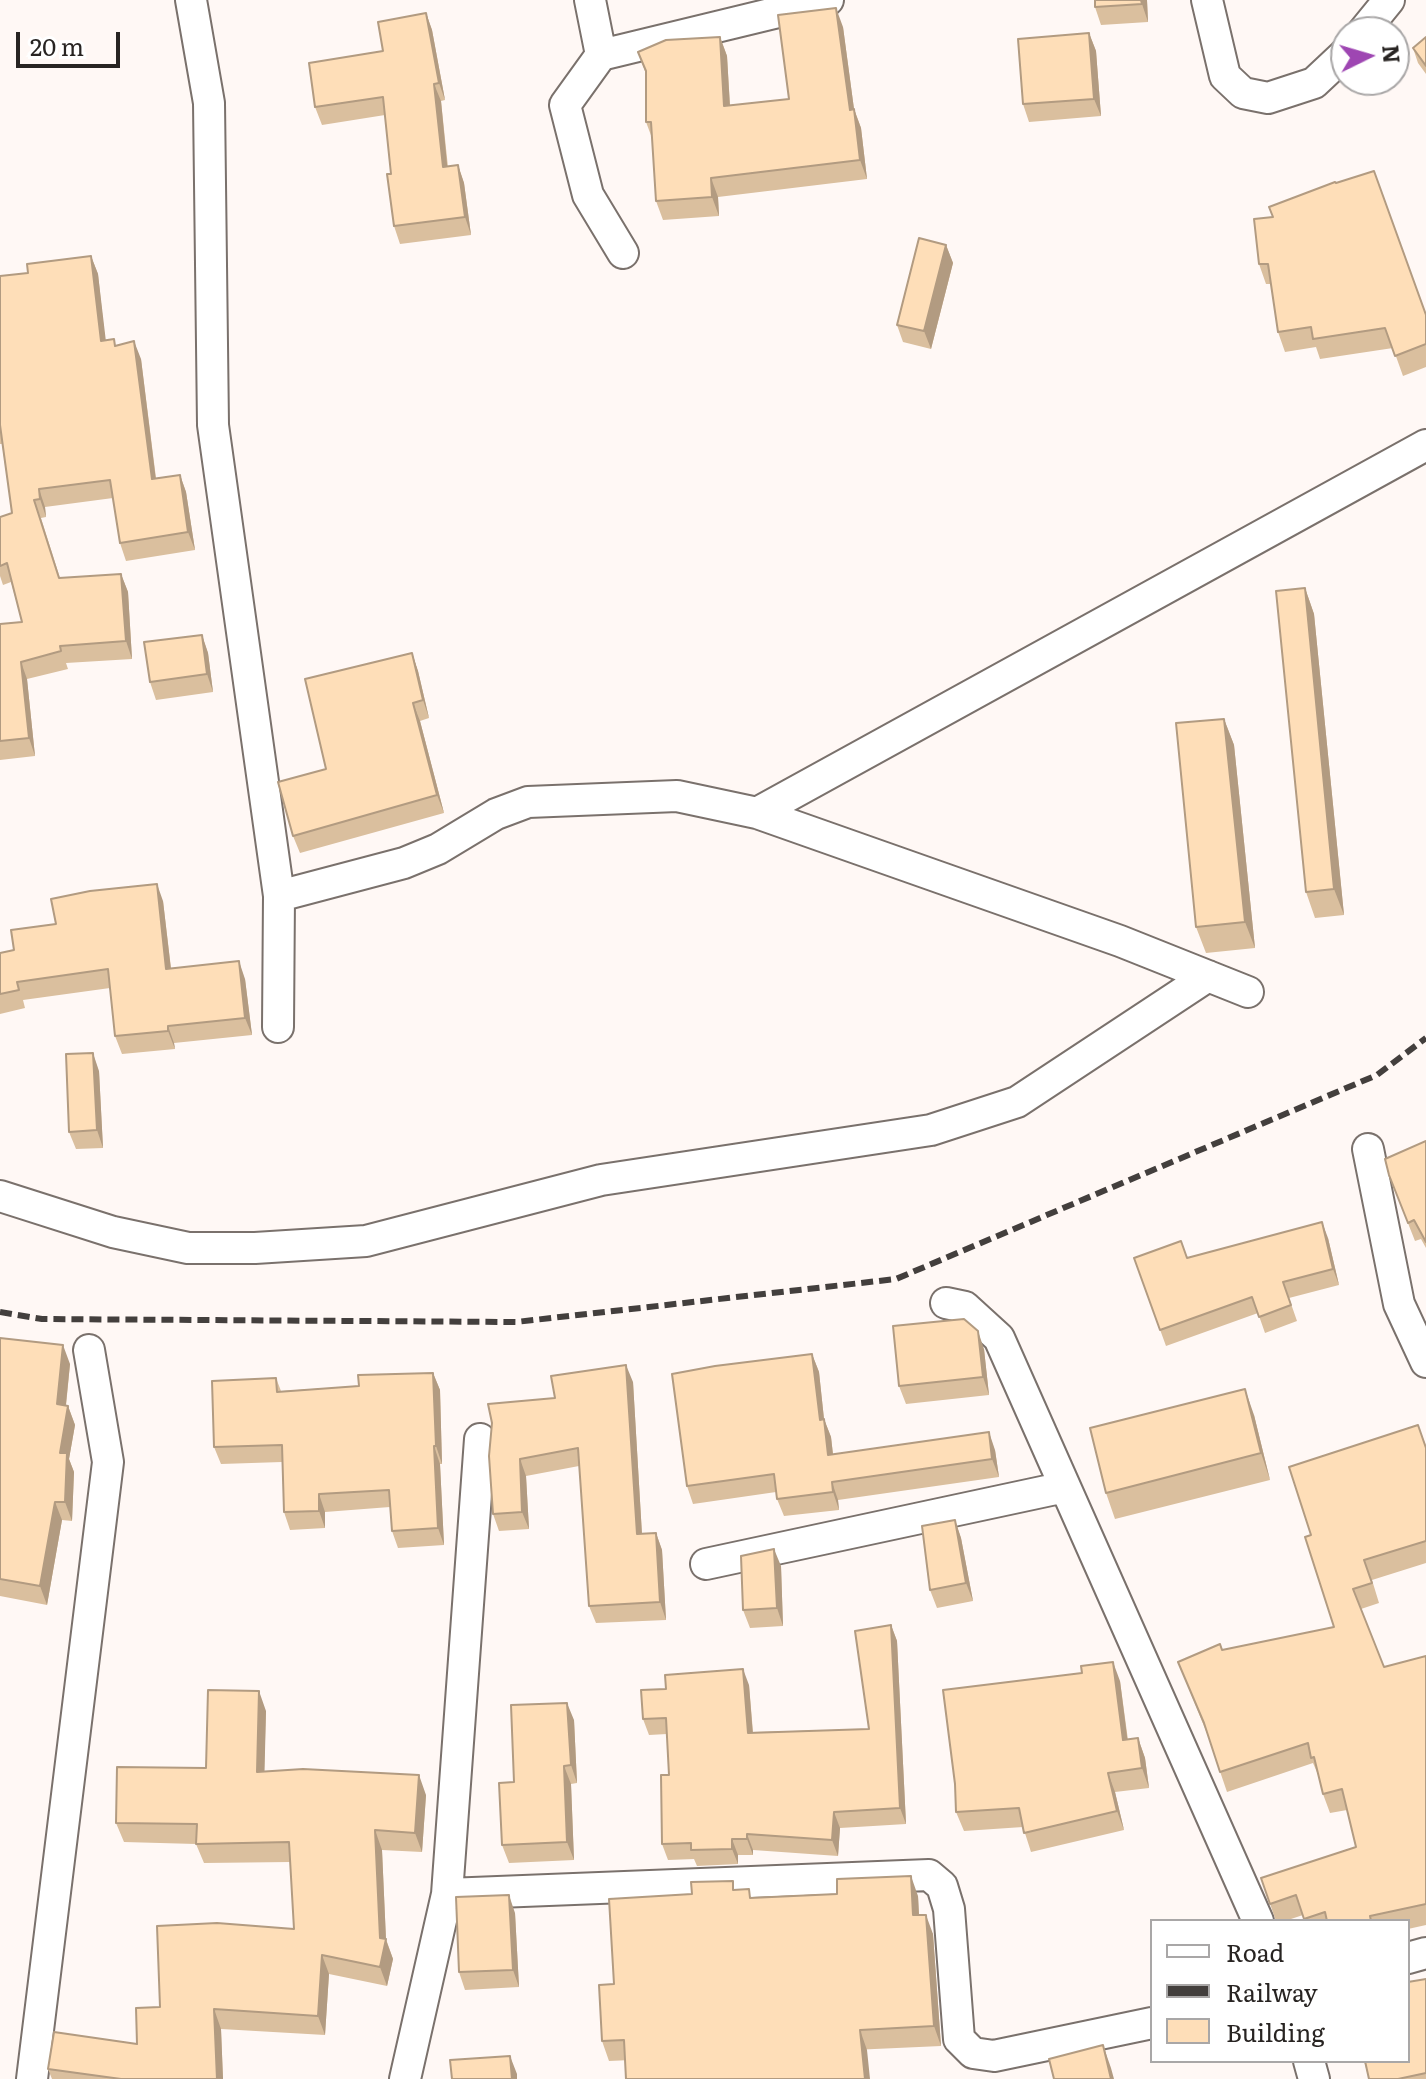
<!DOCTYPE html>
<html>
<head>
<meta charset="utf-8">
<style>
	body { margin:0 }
	#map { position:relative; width:1426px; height:2079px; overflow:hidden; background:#fff8f5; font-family:Literata,serif }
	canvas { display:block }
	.legend { position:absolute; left:1150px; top:1919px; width:260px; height:144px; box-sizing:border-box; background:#fff; border:2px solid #a9a7a7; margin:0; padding:10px 14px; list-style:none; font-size:24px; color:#282422 }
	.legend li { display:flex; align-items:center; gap:16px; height:40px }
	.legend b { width:40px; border:2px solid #a9a7a7 }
	.north { position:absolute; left:1330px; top:16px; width:80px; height:80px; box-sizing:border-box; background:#fff; border:2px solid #a9a7a7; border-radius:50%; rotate:85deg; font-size:22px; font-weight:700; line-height:32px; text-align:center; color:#282422 }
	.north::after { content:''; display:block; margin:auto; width:28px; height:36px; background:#9e46b2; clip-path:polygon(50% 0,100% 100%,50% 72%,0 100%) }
	.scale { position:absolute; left:16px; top:32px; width:104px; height:36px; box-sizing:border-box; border:4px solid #282422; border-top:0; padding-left:10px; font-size:24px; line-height:28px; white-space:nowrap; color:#282422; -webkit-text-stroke:6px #fff; paint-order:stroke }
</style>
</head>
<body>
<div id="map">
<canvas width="1426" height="2079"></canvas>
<ul class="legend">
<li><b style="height:10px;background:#fff"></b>Road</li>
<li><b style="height:10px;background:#433f3d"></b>Railway</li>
<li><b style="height:22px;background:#fedeb8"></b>Building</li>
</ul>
<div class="north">N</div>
<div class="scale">20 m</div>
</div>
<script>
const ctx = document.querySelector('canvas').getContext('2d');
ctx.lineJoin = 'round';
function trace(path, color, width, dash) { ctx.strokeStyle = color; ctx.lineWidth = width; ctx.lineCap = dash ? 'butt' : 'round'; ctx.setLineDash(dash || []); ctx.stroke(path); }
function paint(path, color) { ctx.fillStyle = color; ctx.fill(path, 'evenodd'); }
const minor = new Path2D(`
	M191 0 209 103 213 425 279 896 278 1027
	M590 0 601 55
	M1207 0 1225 76 1243 93 1268 98 1314 83 1346 53
	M1363 32 1389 0
	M623 253 588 195 565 105 601 55 828 0
	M757 813 1120 941 1248 992
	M279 896 404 863 438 849 496 814 528 802 677 796 757 813 1426 445
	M1368 1149 1399 1304 1426 1362
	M0 1196 113 1232 188 1248H255L366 1241 601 1180 931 1130 1017 1102 1208 976
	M946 1303 965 1307 999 1338 1258 1921
	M706 1564 1065 1487
	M447 1894 929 1875 942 1886 949 1909 959 2039 973 2053 994 2056 1152 2023
	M1408 1958 1426 1953
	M1309 2061 1314 2079
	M32 2079 108 1462 89 1350
	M405 2079 447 1894 480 1439`);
trace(minor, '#7a716c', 34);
trace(minor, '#fff', 30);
trace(new Path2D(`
	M0 1312 42 1319 516 1322 896 1279 1377 1075 1426 1038`), '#433f3d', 6, [12, 6]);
paint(new Path2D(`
	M1147 0 1148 22 1101 25 1095 7Z
	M426 13 432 30 445 100 441 101 448 167 458 165 464 183 471 235 400 244 394 226 391 174 385 115 322 125 315 107 383 51Z
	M843 27 854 109 861 128 867 179 718 197 719 216 663 220 656 201 652 138 646 122V74L638 52 720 37 727 56 730 105 789 99Z
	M1089 33 1096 51 1101 116 1029 122 1023 104Z
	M1426 37V74L1418 63 1413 48Z
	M1254 219 1426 315V367L1403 376 1393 348 1320 359 1316 347 1285 352 1278 332 1271 284H1266L1259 264Z
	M946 245 953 263 931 349 903 342 897 325Z
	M91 256 98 274 105 340 141 359 156 478 180 475 186 492 195 550 126 561 120 543 113 498 45 507 46 517 41 518 60 578 121 574 128 592 132 659 66 663 68 669 27 679 35 756 0 760V624L22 622 11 582 3 585 0 576V517L12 513 2 444H0V276L28 273Z
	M1305 588 1314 614 1344 915 1315 918 1306 892Z
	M202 635 208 653 213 692 156 700 150 682Z
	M412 653 418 671 429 718 420 721 444 813 300 853 293 836Z
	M1224 719 1234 745 1255 948 1206 953 1196 927Z
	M163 901 171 968 245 979 252 1035 174 1043 175 1049 122 1054 115 1036 110 988 23 1000 25 1008 0 1014V953L14 950 56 924Z
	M99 1071 103 1148 76 1149 69 1132Z
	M1426 1141V1248L1421 1239 1415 1241 1389 1175Z
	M1328 1238 1339 1285 1289 1298 1297 1321 1265 1333 1258 1313 1166 1346 1134 1258H1187Z
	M0 1338 70 1364 66 1406H68L75 1425 69 1459 74 1472 72 1521 62 1520 47 1605 0 1596Z
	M984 1349 989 1395 906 1404 899 1386Z
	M812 1354 819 1372 824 1419 831 1437 833 1454 995 1450 999 1477 838 1500 839 1510 784 1516 777 1499 776 1492 693 1504 687 1486Z
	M433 1373 440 1390 442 1464H440L444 1545 398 1548 392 1531 390 1507 325 1512V1528L290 1530 284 1512 282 1462 221 1464 214 1447 276 1378 281 1391 359 1386Z
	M633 1382 642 1534 656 1533 662 1550 666 1620 596 1623 589 1606 579 1466 526 1476 529 1529 499 1531 493 1514 489 1456 555 1398Z
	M1254 1415 1270 1480 1115 1519 1106 1493Z
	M1418 1425 1426 1446V1563L1372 1580 1379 1603 1361 1609 1384 1667 1426 1656V1925L1408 1929V1921H1305L1303 1915 1285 1921H1276L1261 1878 1356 1847 1347 1810 1330 1813 1323 1794 1319 1777 1313 1763 1227 1792 1208 1736 1178 1662 1222 1650 1334 1627 1311 1535Z
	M955 1520 961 1538 973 1601 937 1608 930 1590Z
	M781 1566 783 1626 750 1628 743 1610Z
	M891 1625 897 1641 906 1824 840 1828 838 1856 753 1850V1855H738V1864L697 1866 694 1859 668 1860 662 1844 669 1775 667 1734 649 1735 643 1719 749 1685 753 1732 869 1729Z
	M1120 1681 1128 1740 1138 1738 1145 1758 1149 1788 1115 1792 1124 1830 1031 1852 1023 1827 964 1831 956 1812Z
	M266 1711 264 1772 426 1795 422 1852 382 1850 386 1939 393 1959 387 1986 329 1974 325 2035 221 2029 223 2079H52L48 2069 137 2044 160 2007 294 1929 290 1862 204 1863 196 1844 124 1842 116 1823 206 1768Z
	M574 1720 577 1783 571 1784 574 1860 509 1863 502 1845 514 1782Z
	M736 1890 753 1898 918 1896 919 1915 933 1934 941 2046 609 2061 602 2041 614 1984 692 1894Z
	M515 1913 519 1987 465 1990 459 1972Z
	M1426 1979V2079H1369L1364 2061H1408Z`), '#dabf9e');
paint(new Path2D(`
	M1141 0H1147L1148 22 1142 4Z
	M836 8 843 27 854 109 861 128 867 179 860 160 850 110Z
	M426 13 432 30 445 100 439 83Z
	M1089 33 1096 51 1101 116 1094 99Z
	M720 37 727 56 731 125 724 106Z
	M434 84 441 101 449 185 443 167Z
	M458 165 464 183 471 235 465 217Z
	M711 178 718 197 719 216 712 197Z
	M946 245 953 263 931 349 924 331Z
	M91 256 98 274 108 359 101 341Z
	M134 341 141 359 158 497 152 479Z
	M180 475 186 492 195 550 188 532Z
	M39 489 45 507 46 517 40 499Z
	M121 574 128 592 132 659 126 641Z
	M1305 588 1314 614 1344 915 1334 889Z
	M202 635 208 653 213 692 207 674Z
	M412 653 418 671 429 718 423 700Z
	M21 662 27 679 35 756 29 738Z
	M413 703 420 721 444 813 437 795Z
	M1224 719 1234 745 1255 948 1245 922Z
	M157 884 163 901 173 987 166 969Z
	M239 961 245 979 252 1035 245 1018Z
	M168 1026 174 1043 175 1049 168 1031Z
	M93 1053 99 1071 103 1148 97 1130Z
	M1322 1222 1328 1238 1339 1285 1333 1269Z
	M978 1331 984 1349 989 1395 983 1377Z
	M63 1345 70 1364 64 1423 57 1404Z
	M812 1354 819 1372 826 1438 820 1420Z
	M626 1365 633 1382 643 1552 637 1534Z
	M433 1373 440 1390 442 1464 436 1446Z
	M1245 1389 1254 1415 1270 1480 1261 1453Z
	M68 1406 75 1425 69 1459 74 1472 72 1521 65 1502 60 1453Z
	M824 1419 831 1437 835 1473 828 1455Z
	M989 1432 995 1450 999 1477 992 1459Z
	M434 1446 440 1464 444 1545 438 1528Z
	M520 1459 526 1476 529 1529 522 1512Z
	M832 1482 838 1500 839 1510 833 1492Z
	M319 1494 325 1512V1528L319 1511Z
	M55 1502 62 1520 47 1605 40 1586Z
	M955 1520 961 1538 973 1601 966 1583Z
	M656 1533 662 1550 666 1620 660 1602Z
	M774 1549 781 1566 783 1626 777 1608Z
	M891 1625 897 1641 906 1824 900 1808Z
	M1113 1662 1120 1681 1130 1760 1123 1740Z
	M743 1669 749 1685 754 1749 748 1733Z
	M259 1691 266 1711 264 1792 257 1772Z
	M567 1703 574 1720 577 1783 571 1765Z
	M1138 1738 1145 1758 1149 1788 1142 1768Z
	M564 1766 571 1784 574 1860 567 1842Z
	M1108 1773 1115 1792 1124 1830 1117 1811Z
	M419 1775 426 1795 422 1852 415 1833Z
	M834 1812 840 1828 838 1856 832 1840Z
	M375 1830 382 1850 386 1940 393 1959 387 1986 380 1967Z
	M747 1834 753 1850V1855L747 1839Z
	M732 1839 738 1855V1864L732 1849Z
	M911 1876 918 1896 920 1935 913 1915Z
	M509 1895 515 1913 519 1987 513 1970Z
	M926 1915 933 1934 941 2046 934 2026Z
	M322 1955 329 1974 325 2035 318 2016Z
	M214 2009 221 2029 223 2079H217Z
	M860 2030 867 2050 870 2079H865Z
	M1103 2045 1111 2068 1114 2079H1111Z
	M510 2056 517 2074V2079H512Z`), '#b29b81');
const building = new Path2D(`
	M1095 0H1141L1142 4 1095 7Z
	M836 8 850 110 854 109 860 160 711 178 712 197 656 201 651 122H646V71L638 52 666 40 720 37 724 106 789 99 778 15Z
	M426 13 439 83 434 84 443 167 458 165 465 217 394 226 387 174H391L383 97 315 107 309 63 383 51 378 22Z
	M1089 33 1094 99 1023 104 1018 39Z
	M1426 37V66L1413 48Z
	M1374 171 1426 315V344L1395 356 1385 328 1313 339 1311 327 1278 332 1268 264H1259L1254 219 1273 217 1269 207 1335 182 1336 183Z
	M919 238 946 245 924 331 897 325Z
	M91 256 101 341 114 339 115 346 134 341 152 479 180 475 188 532 120 543 110 480 39 489 40 499 34 500 59 578 121 574 126 641 60 646 61 651 21 662 29 738 0 741V624L22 622 7 563 0 566V517L12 513 0 425V276L28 273 27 264Z
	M1305 588 1334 889 1306 892 1276 591Z
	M202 635 207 674 150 682 144 642Z
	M412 653 423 700 413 703 437 795 293 836 278 782 326 769 305 679Z
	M1224 719 1245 922 1196 927 1176 723Z
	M157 884 166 969 239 961 245 1018 168 1026V1031L115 1036 108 969 17 982 19 990 0 994V953L14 950 11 930 56 924 51 899 90 891Z
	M93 1053 97 1130 69 1132 66 1054Z
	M1426 1141V1242L1414 1220 1408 1223 1389 1175 1385 1159Z
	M1322 1222 1333 1269 1283 1282 1291 1305 1259 1317 1252 1297 1160 1330 1134 1258 1181 1241 1187 1258Z
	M964 1319 978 1331 983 1377 899 1386 893 1326Z
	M0 1338 63 1345 57 1404 68 1406 60 1453H67L65 1502H55L40 1586 0 1579Z
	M812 1354 820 1420 824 1419 828 1455 989 1432 992 1459 832 1482 833 1492 777 1499 774 1474 687 1486 672 1374 715 1366Z
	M626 1365 637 1534 656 1533 660 1602 589 1606 578 1448 520 1459 522 1512 493 1514 489 1456 492 1423 488 1404 555 1398 551 1376Z
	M433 1373 436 1446H434L438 1528 392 1531 389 1490 319 1494V1511L284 1512 282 1445 214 1447 212 1381 276 1378 277 1392 359 1386 358 1375Z
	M1245 1389 1261 1453 1106 1493 1090 1428Z
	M1418 1425 1426 1448V1541L1364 1560 1372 1583 1353 1589 1384 1667 1426 1656V1904L1370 1916 1371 1921H1327L1325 1912 1304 1919 1296 1895 1270 1904 1261 1878 1356 1847 1342 1789 1323 1794 1314 1757 1311 1758 1308 1743 1220 1772 1204 1723 1178 1662 1220 1644 1222 1650 1334 1627 1305 1537 1311 1535 1289 1467Z
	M955 1520 966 1583 930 1590 922 1526Z
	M774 1549 777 1608 743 1610 741 1556Z
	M891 1625 900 1808 834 1812 832 1840 747 1834V1839H732V1849L691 1850V1843L662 1844 661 1775H669L666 1718 643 1719 641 1690 666 1689 665 1675 743 1669 748 1733 869 1729 855 1631Z
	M1113 1662 1123 1740 1138 1738 1142 1768 1108 1773 1117 1811 1024 1833 1019 1808 956 1812 955 1784 943 1690 1082 1673 1081 1666Z
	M208 1690 259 1691 257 1772 303 1769 419 1775 415 1833 375 1830 380 1938 386 1939 380 1967 322 1955 318 2016 214 2009 217 2079H121L48 2069 54 2032 137 2044 136 2008 160 2007 157 1926 217 1923 294 1929 289 1842 196 1844 197 1824 116 1823 117 1767 206 1768Z
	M567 1703 571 1765 564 1766 567 1842 502 1845 499 1783 514 1782 511 1705Z
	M911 1876 913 1915H926L934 2026 860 2030 865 2079H626L624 2040 602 2041 599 1985 614 1984 609 1899 692 1894 691 1882 733 1881V1890L749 1889 750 1898 837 1894V1879Z
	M509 1895 513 1970 459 1972 456 1897Z
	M1426 1979V2073L1398 2079H1369L1365 2061H1408V1982Z
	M1103 2045 1111 2079H1054L1049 2059Z
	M510 2056 512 2079H452L450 2060Z`);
paint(building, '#fedeb8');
trace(building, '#b29b81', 2);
</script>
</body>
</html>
